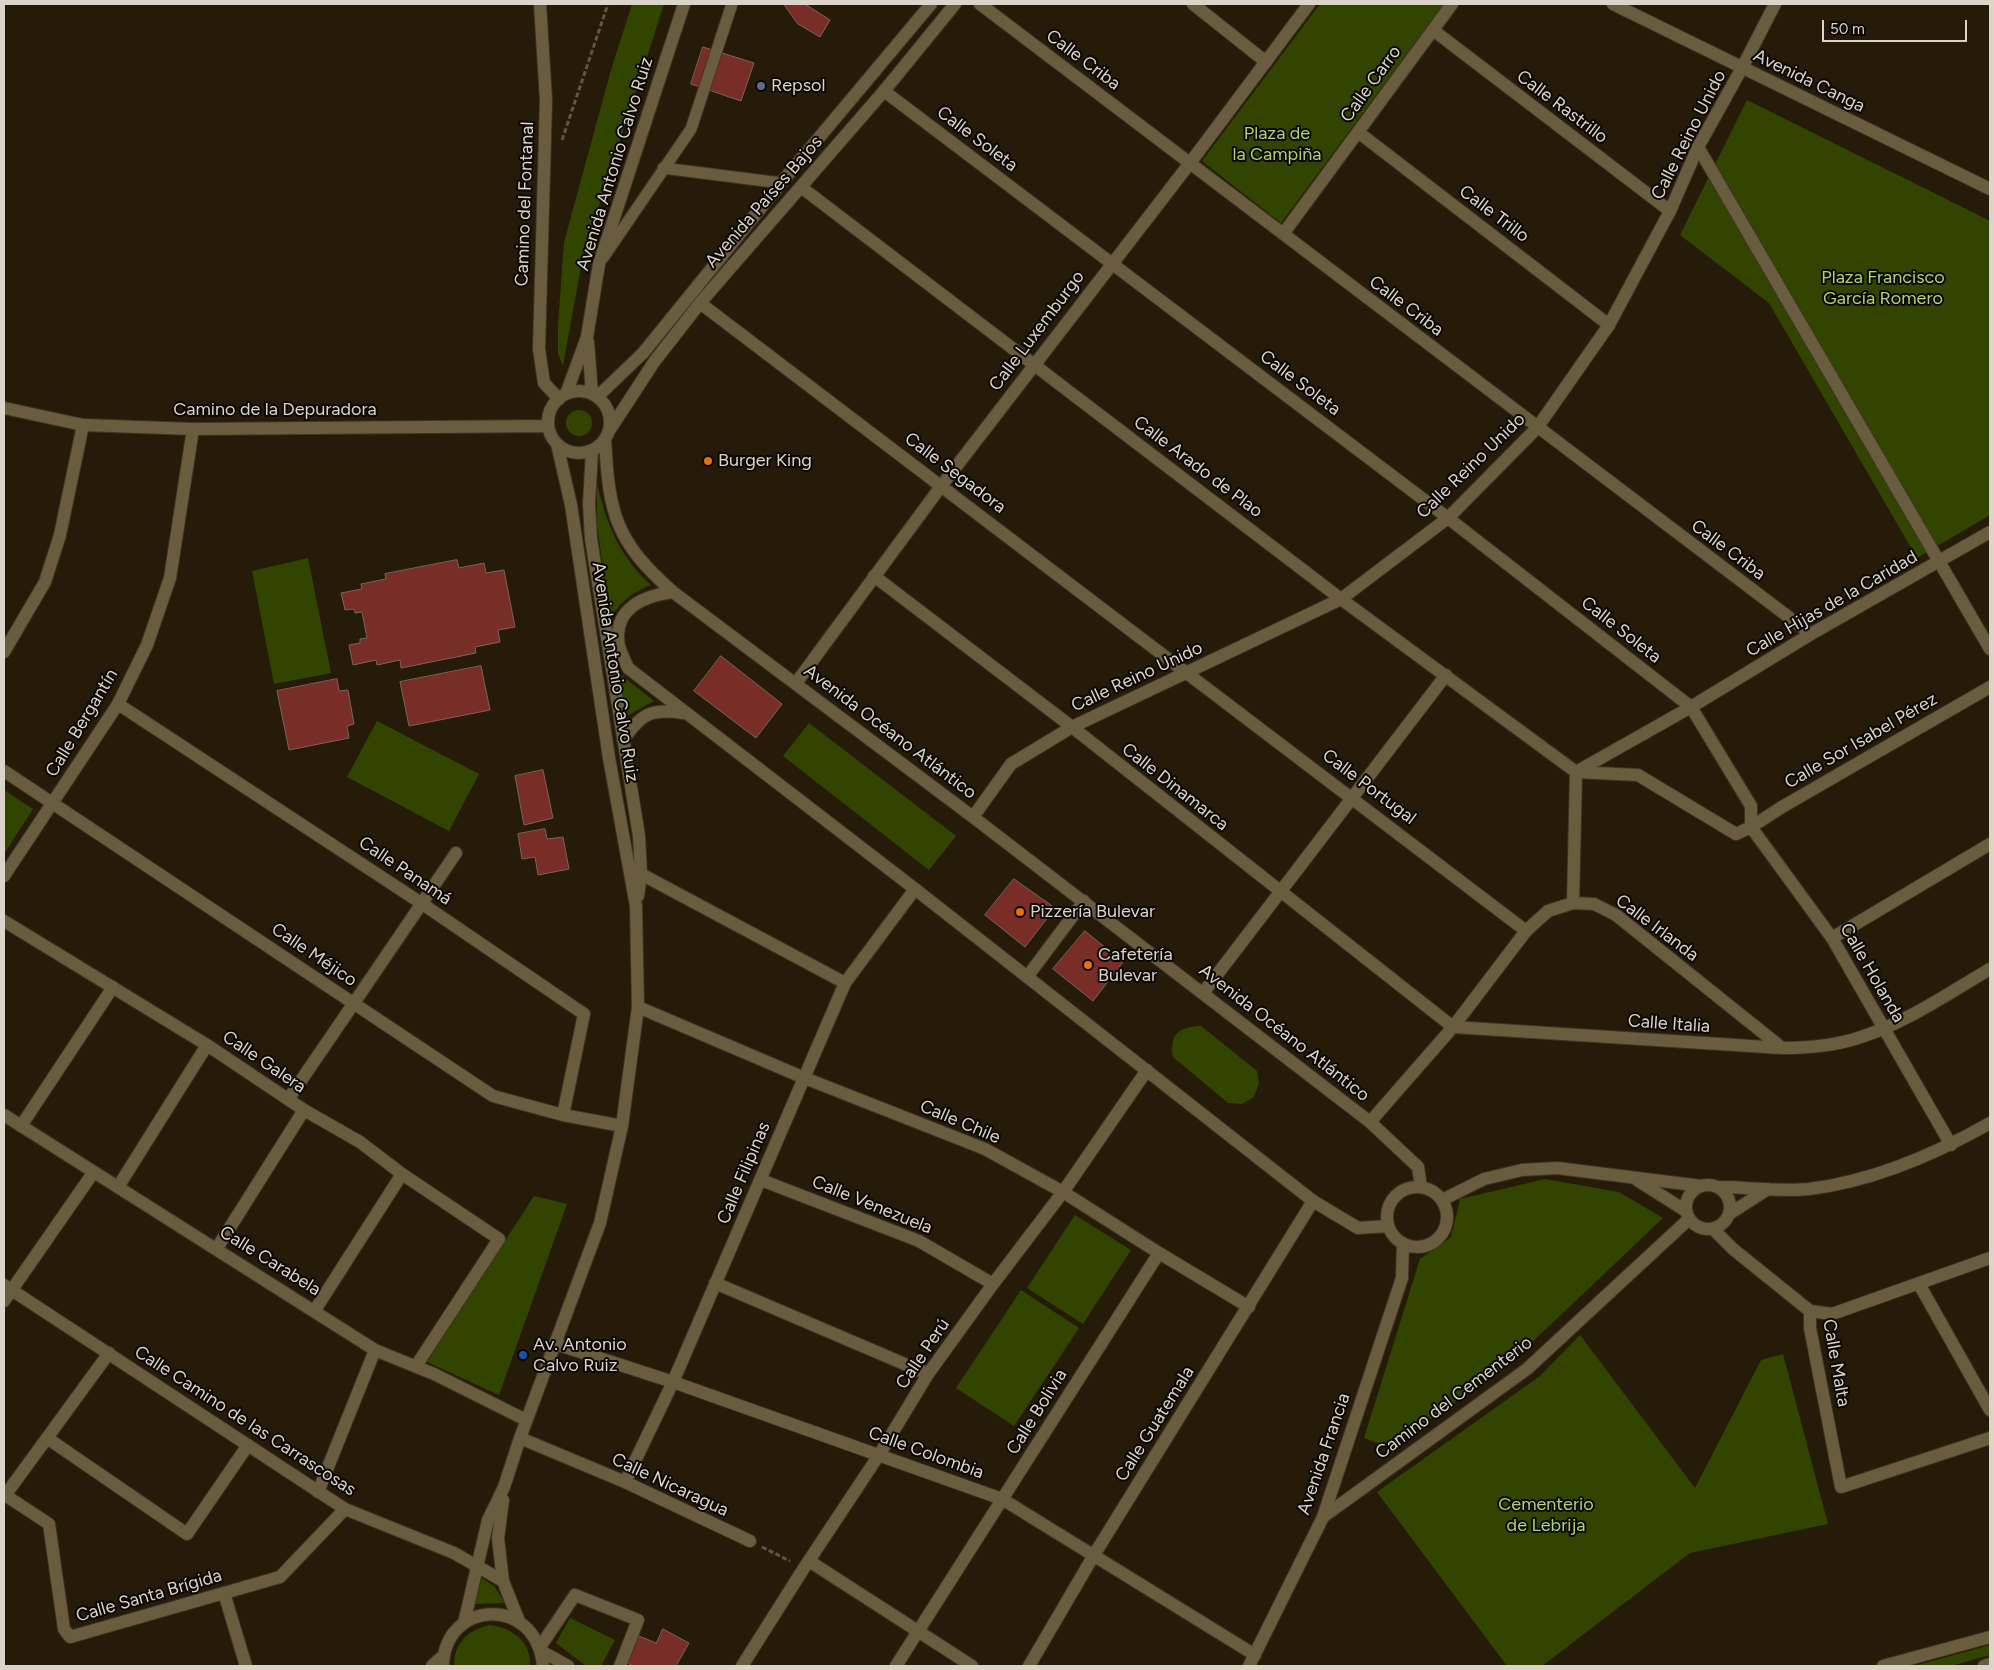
<!DOCTYPE html>
<html>
<head>
<meta charset="utf-8">
<style>
	body { margin:0 }
	#map { position:relative; width:1994px; height:1670px; overflow:hidden; background:#261b09; font-family:Figtree,sans-serif }
	canvas { display:block }
	.frame { position:absolute; inset:0; border:5px solid #dbd4c9; pointer-events:none }
	.scale { position:absolute; left:1822px; top:20px; width:145px; height:22px; box-sizing:border-box; border:2px solid #dbd4c9; border-top:0; padding-left:6px; font-size:15px; line-height:18px; white-space:nowrap; color:#dbd4c9; -webkit-text-stroke:4px #0b0702; paint-order:stroke }
</style>
</head>
<body>
<div id="map">
<canvas width="1994" height="1670"></canvas>
<div class="frame"></div>
<div class="scale">50 m</div>
</div>
<script>
const ctx = document.querySelector('canvas').getContext('2d');
ctx.lineJoin = 'round';
function paint(path, color) { ctx.fillStyle = color; ctx.fill(path, 'evenodd'); }
function trace(path, color, width, dash) { ctx.strokeStyle = color; ctx.lineWidth = width; ctx.lineCap = dash ? 'butt' : 'round'; ctx.setLineDash(dash || []); ctx.stroke(path); }
function write(font, color, halo, rows, align = 'center') {
  ctx.font = font + ' Figtree,sans-serif'; ctx.lineWidth = 4; ctx.setLineDash([]); ctx.textBaseline = 'middle'; ctx.strokeStyle = halo; ctx.fillStyle = color; for (const [text, x, y, turn = 0] of rows) {
    ctx.save(); ctx.translate(x, y); ctx.rotate((+turn || 0) * Math.PI / 180); ctx.textAlign = isNaN(turn) ? turn : align; if (halo) ctx.strokeText(text, 0, 0); ctx.fillText(text, 0, 0); ctx.restore();
  }
}
paint(new Path2D(`
	M632 4H664L583 255 563 366 558 354V325L564 242 611 70Z
	M1320 4H1444L1281 223 1202 161Z
	M1747 100 1990 221V515L1917 558 1769 303 1680 235Z
	M566 423a13 13 0 1 1 26 0a13 13 0 1 1-26 0Z
	M597 484C607 525 619 556 651 585 632 592 622 601 611 617L597 527Z
	M308 558 331 673 274 684 252 571Z
	M620 674 654 701 625 717Z
	M377 721 479 774 449 831 347 777Z
	M809 723 956 836 929 870 783 756Z
	M4 790 33 809 4 854Z
	M1201 1026 1257 1071 1259 1083 1254 1097 1242 1104 1228 1103 1173 1057C1169 1034 1179 1027 1201 1026Z
	M1545 1179 1619 1192 1663 1218 1509 1364 1389 1448 1364 1438 1420 1259 1451 1237 1460 1199Z
	M534 1196 567 1204 499 1395 427 1362Z
	M1075 1215 1131 1250 1083 1324 1027 1288Z
	M1021 1290 1079 1328 1014 1426 956 1388Z
	M1580 1335 1695 1488 1761 1360 1783 1354 1828 1524 1690 1553 1542 1666H1507L1377 1492 1540 1376Z
	M482 1578 495 1587 505 1603 474 1604Z
	M570 1618 615 1640 601 1666H586L556 1643Z
	M490 1625C512 1628 532 1642 530 1666H454C454 1643 468 1630 490 1625Z
	M1990 1645V1655L1951 1666H1914Z`), '#314500');
const building = new Path2D(`
	M784 4H805L830 20 820 37 798 24Z
	M703 47 754 63 741 101 691 84Z
	M457 560 459 568 484 563 486 573 504 570 515 627 498 630 500 642 475 647 476 653 401 668 400 660 377 665 376 660 353 665 349 645 360 643V639L367 638 362 612 355 613 354 609 345 610 341 593 362 589 361 584 386 579 385 574Z
	M721 656 782 704 756 738 694 691Z
	M481 666 490 710 409 726 400 682Z
	M337 679 339 691 348 690 354 724 347 726 349 738 289 750 277 691Z
	M543 770 553 818 524 825 515 776Z
	M545 829 547 839 563 837 569 869 538 875 535 857 522 859 518 834Z
	M1014 879 1055 908 1025 947 985 915Z
	M1085 931 1123 962 1093 1001 1053 969Z
	M663 1629 689 1643 676 1666H633L626 1662 639 1636 656 1643Z`);
paint(building, '#782e27');
trace(building, '#7c625e', 1);
const service = new Path2D(`
	M663 168 781 183
	M603 258 691 129 732 4`);
const pedestrian = new Path2D(`
	M1698 147 1990 649
	M1573 903 1576 772
	M1203 993 1446 675
	M289 1098 354 1003`);
const minor = new Path2D(`
	M540 4 546 100 539 349 544 383 559 399
	M980 4 1811 634
	M1193 4 1266 62
	M1433 30 1670 211
	M1742 68 1775 4
	M884 91 1448 518 1691 707 1811 634 1990 532
	M1358 132 1609 325
	M801 187 1341 599 1576 772
	M1283 234 1452 4
	M700 303 1526 931
	M874 576 1072 727 1453 1027 1526 931 1548 911 1573 903 1594 904 1616 915 1782 1048
	M4 652 45 582 60 535 83 425
	M118 704 421 903 584 1014 563 1115
	M1691 707 1751 806V827L1736 834 1638 775 1576 772Z
	M4 771 493 1096 563 1115 622 1126
	M641 874 845 983
	M4 876 118 704 147 645 170 578 193 429
	M4 921 207 1045 304 1110 360 1142 402 1174 499 1239 416 1366
	M1832 938 1990 844
	M1027 977 1084 901
	M354 1003 456 853
	M638 1007 802 1077 985 1149 1063 1192 1159 1253 1249 1307
	M1370 1122 1453 1027 1782 1048C1809 1048 1835 1046 1861 1037 1907 1022 1949 993 1990 969
	M21 1126 113 987
	M1951 1145 1832 938 1751 827 1782 807 1990 687
	M761 1180 919 1241 993 1284
	M118 1187 207 1045
	M1713 1229 1733 1249 1810 1311V1328L1841 1487 1990 1438
	M217 1248 304 1110
	M715 1283 928 1374
	M1919 1284 1990 1410
	M4 1301 93 1173
	M315 1310 402 1174
	M1810 1311 1832 1314 1990 1258
	M556 1344 673 1382 1002 1499 1255 1655
	M47 1438 187 1534 248 1445
	M520 1438 625 1482 750 1541
	M625 1482 673 1382 845 983 915 889
	M318 1492 375 1350
	M5 1495 49 1524 64 1629 70 1637 280 1577 345 1509
	M4 1497 109 1353
	M1323 1517 1527 1369 1689 1219
	M809 1561 972 1666
	M224 1593 246 1666
	M540 1647 575 1595 638 1620 620 1666
	M742 1666 804 1568 879 1455 928 1374 993 1284 1063 1192 1147 1070
	M896 1666 1159 1253
	M1029 1666 1094 1555 1313 1201`);
const tertiary = new Path2D(`
	M1613 4 1990 189
	M588 342 592 394
	M548 422a31 31 0 1 1 62 0a31 31 0 1 1-62 0Z
	M566 394 587 337 599 264 684 4
	M597 397 643 353 781 183 931 4
	M4 408 83 425 193 429 548 426
	M609 431 654 362 700 303 884 91 955 4
	M605 439C609 514 615 541 673 592
	M592 451 589 504 591 539 639 836 641 874 638 896
	M796 683 942 485 1190 163 1309 4
	M623 740C641 714 651 708 683 713
	M973 817 1011 764 1072 727 1341 599 1448 518 1537 428 1609 325 1670 211 1698 147 1742 68
	M4 1115 375 1350 434 1374 526 1420
	M1637 1180 1686 1211
	M1686 1207a22 22 0 1 1 44 0a22 22 0 1 1-44 0Z
	M1717 1187C1747 1187 1779 1192 1809 1189 1874 1181 1934 1155 1990 1123
	M1387 1217a30 30 0 1 1 60 0a30 30 0 1 1-60 0Z
	M1442 1200 1484 1179 1522 1170 1557 1168 1701 1186
	M1729 1214 1768 1189
	M1388 1226 1358 1228 1313 1201 915 889 628 668C625 661 621 653 619 646 612 609 643 596 673 592L973 817 1370 1122 1418 1167 1421 1187
	M4 1285 345 1509 454 1553 503 1581
	M503 1500 498 1538 503 1581 519 1621
	M464 1623 488 1520 504 1487 520 1438 600 1223 622 1126 638 1007 636 906 609 758 571 505 557 444
	M541 1651 568 1666
	M432 1666 443 1656
	M443 1666C444 1600 536 1594 543 1666
	M1249 1666 1323 1517 1402 1278 1403 1243
	M1883 1666 1990 1637
	M1984 1666 1990 1664`);
trace(service, '#3f3524', 13);
trace(pedestrian, '#3f3524', 14);
trace(minor, '#3f3524', 14);
trace(tertiary, '#3f3524', 14);
trace(new Path2D(`
	M562 140 608 4
	M762 1547 790 1561`), '#605646', 3, [5, 2.5]);
trace(service, '#6a5d3f', 11);
trace(pedestrian, '#6a5d3f', 12);
trace(minor, '#6a5d3f', 12);
trace(tertiary, '#6a5d3f', 12);
for (const [x, y, r, color] of [
	[761,86,5,"#5c6f8a"],
	[708,461,5,"#e8710a"],
	[1020,912,5,"#e8710a"],
	[1088,965,5,"#e8710a"],
	[523,1355,5,"#1a4fb4"]
]) { const dot = new Path2D(); dot.arc(x, y, r, 0, 2 * Math.PI); ctx.fillStyle = color; ctx.fill(dot); trace(dot, '#0b0702', 2); }
write('18px', '#dbd4c9', '#0b0702', [
	["Calle Criba",1083,60,37],
	["Avenida Canga",1809,81,26],
	["Calle Carro",1371,84,-54],
	["Calle Rastrillo",1562,107,37],
	["Calle Reino Unido",1689,135,-63],
	["Calle Soleta",977,139,37],
	["Avenida Antonio Calvo Ruiz",615,164,-73],
	["Avenida Países Bajos",764,202,-49],
	["Camino del Fontanal",525,204,-88],
	["Calle Trillo",1494,214,37],
	["Calle Criba",1406,306,37],
	["Calle Luxemburgo",1037,331,-53],
	["Calle Soleta",1300,383,37],
	["Camino de la Depuradora",275,410],
	["Calle Reino Unido",1471,466,-44],
	["Calle Arado de Plao",1198,467,37],
	["Calle Segadora",955,473,37],
	["Calle Criba",1728,550,37],
	["Calle Hijas de la Caridad",1832,604,-30],
	["Calle Soleta",1621,630,38],
	["Avenida Antonio Calvo Ruiz",615,672,81],
	["Calle Reino Unido",1137,677,-25],
	["Calle Bergantín",82,723,-59],
	["Avenida Océano Atlántico",890,732,37],
	["Calle Sor Isabel Pérez",1861,741,-30],
	["Calle Dinamarca",1175,787,38],
	["Calle Portugal",1369,787,37],
	["Calle Panamá",405,871,34],
	["Calle Irlanda",1657,928,37],
	["Calle Méjico",314,955,34],
	["Calle Holanda",1872,973,60],
	["Calle Italia",1669,1024,4],
	["Avenida Océano Atlántico",1284,1033,38],
	["Calle Galera",264,1062,34],
	["Calle Chile",960,1122,23],
	["Calle Filipinas",744,1173,-67],
	["Calle Venezuela",872,1205,22],
	["Calle Carabela",270,1261,32],
	["Calle Perú",923,1354,-56],
	["Calle Malta",1836,1363,80],
	["Camino del Cementerio",1454,1398,-37],
	["Calle Bolivia",1037,1412,-58],
	["Calle Camino de las Carrascosas",245,1421,33],
	["Calle Guatemala",1155,1424,-58],
	["Calle Colombia",926,1453,20],
	["Avenida Francia",1324,1454,-71],
	["Calle Nicaragua",670,1485,25],
	["Calle Santa Brígida",149,1596,-16]
]);
write('18px', '#dbd4c9', '#0b0702', [
	["Repsol",771,86],
	["Burger King",718,461],
	["Pizzería Bulevar",1030,912],
	["Cafetería",1098,955],
	["Bulevar",1098,976],
	["Av. Antonio",533,1345],
	["Calvo Ruiz",533,1366]
], 'left');
write('18px', '#afd570', '#0b0702', [
	["Plaza de",1277,134],
	["la Campiña",1277,155],
	["Plaza Francisco",1883,278],
	["García Romero",1883,299],
	["Cementerio",1546,1505],
	["de Lebrija",1546,1526]
]);
</script>
</body>
</html>
